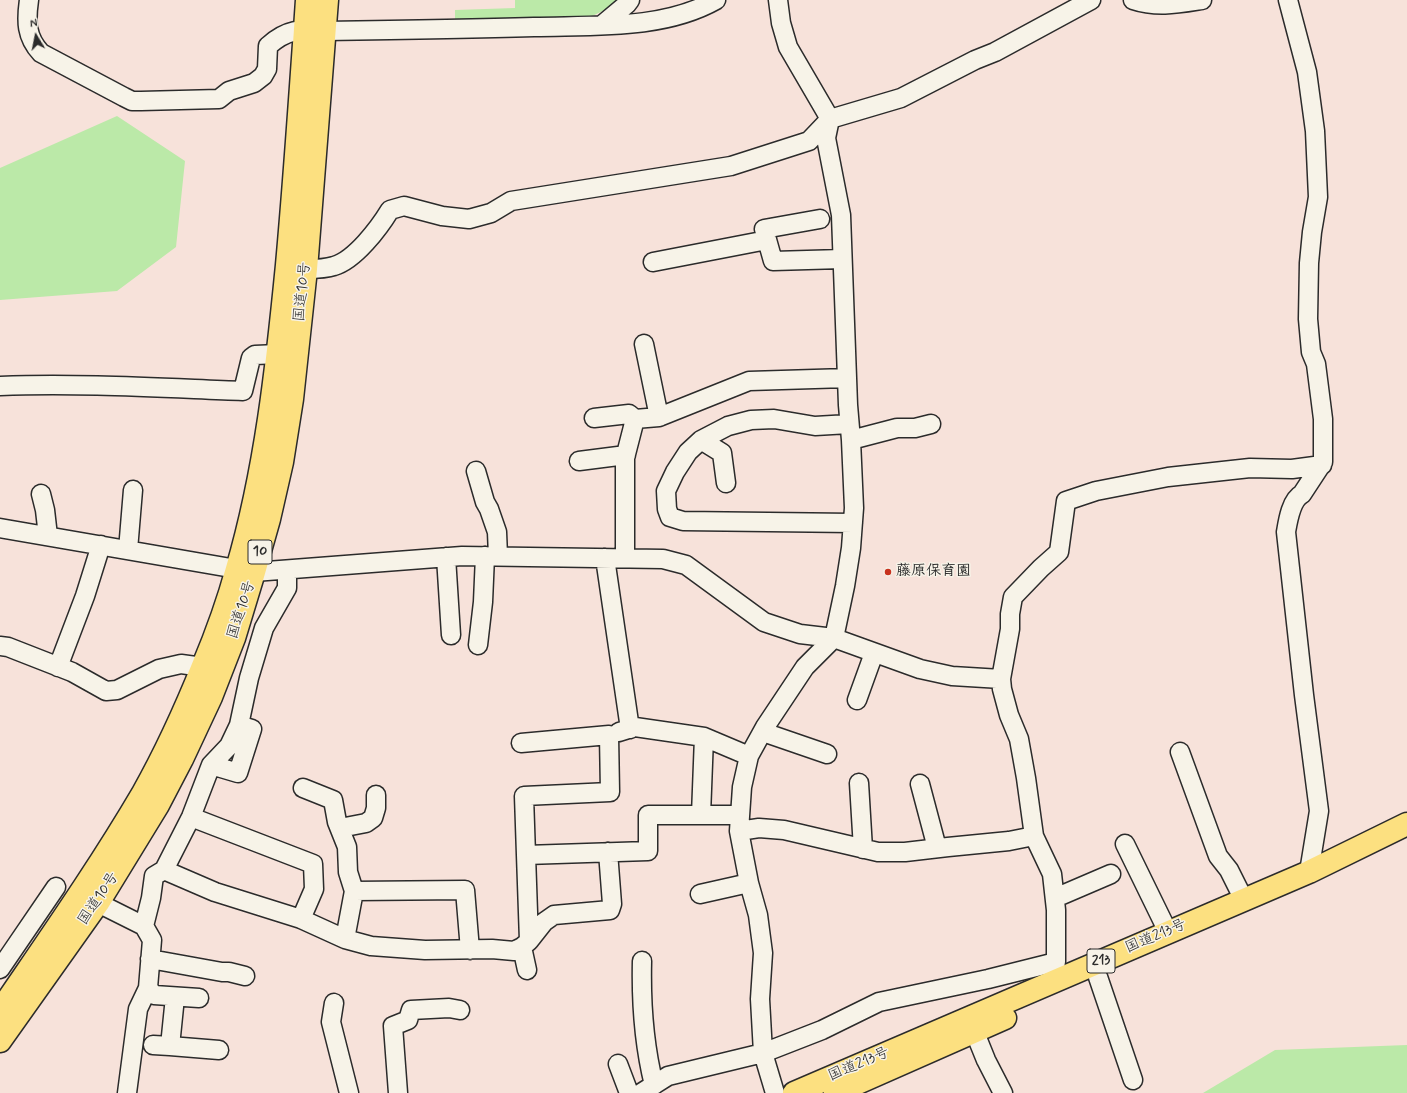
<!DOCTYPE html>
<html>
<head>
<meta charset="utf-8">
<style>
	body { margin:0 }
	#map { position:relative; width:1407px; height:1093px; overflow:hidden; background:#f7e2da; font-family:Mynerve,sans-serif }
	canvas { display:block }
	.north { position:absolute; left:16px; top:16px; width:40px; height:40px; -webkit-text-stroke:3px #f7f3e8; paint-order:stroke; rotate:350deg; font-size:11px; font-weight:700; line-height:16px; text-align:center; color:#2b2b2b }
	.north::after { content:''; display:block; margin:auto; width:14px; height:18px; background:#2b2b2b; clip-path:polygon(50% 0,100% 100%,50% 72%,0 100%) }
</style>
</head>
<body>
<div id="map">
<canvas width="1407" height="1093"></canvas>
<div class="north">N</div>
</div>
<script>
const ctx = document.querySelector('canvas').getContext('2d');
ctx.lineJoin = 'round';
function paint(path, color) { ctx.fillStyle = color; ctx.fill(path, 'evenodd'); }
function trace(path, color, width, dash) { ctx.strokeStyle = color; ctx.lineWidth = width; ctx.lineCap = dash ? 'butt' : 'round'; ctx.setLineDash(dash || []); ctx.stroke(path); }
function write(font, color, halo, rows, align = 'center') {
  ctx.font = font + ' Mynerve,"Klee One",sans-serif'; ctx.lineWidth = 3; ctx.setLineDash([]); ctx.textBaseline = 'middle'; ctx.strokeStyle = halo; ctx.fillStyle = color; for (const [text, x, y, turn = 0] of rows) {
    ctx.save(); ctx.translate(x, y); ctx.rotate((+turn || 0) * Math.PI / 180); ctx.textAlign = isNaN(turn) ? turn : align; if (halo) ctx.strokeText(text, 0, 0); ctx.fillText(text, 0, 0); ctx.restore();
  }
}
paint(new Path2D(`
	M515 0H619L609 8 588 18 455 21V10L515 8Z
	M117 116 185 161 176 247 117 291 0 300V168Z
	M1407 1045V1093H1203L1275 1050Z`), '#bbe9a8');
const minor = new Path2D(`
	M29 0C26 21 26 37 41 53L124 97 132 101H141L219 99 229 91 254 83 263 76 267 69 268 46C287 29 300 29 324 31 394 30 464 29 534 27 594 25 663 30 716 0
	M1133 0C1157 8 1177 4 1202 0
	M1288 0 1307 72 1315 131 1318 197 1312 232 1309 263 1308 319 1311 352 1316 364 1323 419V462L1302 494C1291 500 1288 520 1286 532L1304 695 1319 811 1309 872
	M602 25 627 4 630 0
	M820 219 764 229 773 261 842 259
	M653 262 767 240
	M306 269C315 269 325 269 334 266 355 260 379 228 390 210L404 206 442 216 469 219 491 213 511 201 731 166 809 141 830 119 901 98 975 60 995 52 1091 0
	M644 344 659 417
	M0 386C81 383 162 388 243 391L251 358 255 355 278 354
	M594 418 629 414 635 419
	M849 424 815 426 774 419 751 420 728 426 701 440 688 452 675 472 666 491 667 509 670 517 683 521 853 523
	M701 440 722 453 726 483
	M851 440 897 428H915L931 424
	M579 461 626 455
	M476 471 485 502 489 509 497 532 498 556
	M41 494 45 510 48 536
	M0 528 254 572 462 556 663 559 686 565 764 622 800 634 834 638 920 669 952 676 1001 679
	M128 550 133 490
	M446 557 451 635
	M605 558 630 729
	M625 558V458L635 419 659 417 749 381 847 378
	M478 645 483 602 485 556
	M0 646 8 647 72 672 106 691 117 690 159 669 181 664 203 667
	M58 667 85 596 101 545
	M857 700 874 653
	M619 732 635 727 704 737 749 756
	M763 732 827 754
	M521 743 609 735 610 792 524 796 526 855
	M1180 752 1218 856 1229 870 1244 900
	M211 765 238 773 252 729 239 725
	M859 783 863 849
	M920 784 937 848
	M303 788 333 800 337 822 347 847 348 872 354 891
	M701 815 704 737
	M191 817 313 864 314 889 301 919
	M340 828 366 823 373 818 376 808V795
	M739 831 759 828 784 830 878 852H905L948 847 1009 841 1034 836
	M1125 844 1168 932
	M164 870 191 817 211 765 229 746 239 725 249 678 264 628 287 588V570
	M700 894 749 883
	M1055 898 1111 874
	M98 903 144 926 151 898 154 876 164 870 215 892 301 919 345 939 371 946 425 950 492 949 514 951 522 947 529 941 526 855 648 851V815H740
	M345 939 354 891 465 890 470 950
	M529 941 544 922 554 915 610 910 612 904 608 852
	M522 947 527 970
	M150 959 222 972H229L245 976
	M642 961C641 1003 644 1045 654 1085
	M0 969 56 887
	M1098 977 1133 1080
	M148 988 154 995 199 998
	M175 997 170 1046 219 1050
	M334 1003 331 1022 349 1093
	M969 1018 986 1060 1003 1093
	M153 1045 170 1046
	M618 1064 629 1093
	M127 1093 138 1009 148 988 152 940 144 926
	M398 1093 393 1026 408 1020 411 1010 449 1008 460 1010
	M641 1093 668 1076 763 1053 822 1030 879 1002 988 979 1056 962V910L1052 874 1034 836 1026 778 1019 739 1009 715 1002 689 1001 679 1010 629V614L1013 597 1041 568 1059 552 1066 501 1096 491 1168 477 1250 468 1292 469 1322 465
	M775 1093 763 1053 760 999 763 953 758 915 749 883 739 831 742 787 749 756 765 727 805 667 834 638 845 586 851 548 854 508 851 440 848 405 841 215 826 138 830 119 788 47 781 23 778 0`);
const highway = new Path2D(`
	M0 1011C49 939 99 868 143 793 165 754 186 708 203 666 216 635 228 602 237 569 266 470 277 367 287 265 295 177 301 88 307 0
	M0 1041 98 903 158 805 182 759 211 697 234 638 254 572 269 519 282 462 292 399 306 269 327 0
	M794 1093 1309 872 1407 824
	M835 1093 1005 1018`);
trace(minor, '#2b2b2b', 21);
trace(highway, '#2b2b2b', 25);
trace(minor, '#f7f3e8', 18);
trace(highway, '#fce080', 22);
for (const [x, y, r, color] of [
	[888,572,4,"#c8321e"]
]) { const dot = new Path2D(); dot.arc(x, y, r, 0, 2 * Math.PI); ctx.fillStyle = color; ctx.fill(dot); trace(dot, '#f7f3e8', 1.5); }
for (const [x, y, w] of [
	[260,552,24],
	[1101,961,28]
]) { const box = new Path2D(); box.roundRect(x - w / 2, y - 12, w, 24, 3); ctx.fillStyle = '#f7f3e8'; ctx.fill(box); trace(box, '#2b2b2b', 1); }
write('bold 14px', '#2b2b2b', null, [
	["10",260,552],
	["213",1101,961]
]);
write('15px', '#2b2b2b', '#f7f3e8', [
	["国道10号",303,292,-84],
	["国道10号",242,610,-72],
	["国道10号",99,899,-56],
	["国道213号",1156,937,-23],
	["国道213号",859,1065,-23]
]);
write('bold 15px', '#2b2b2b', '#f7f3e8', [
	["藤原保育園",896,572]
], 'left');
</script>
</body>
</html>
